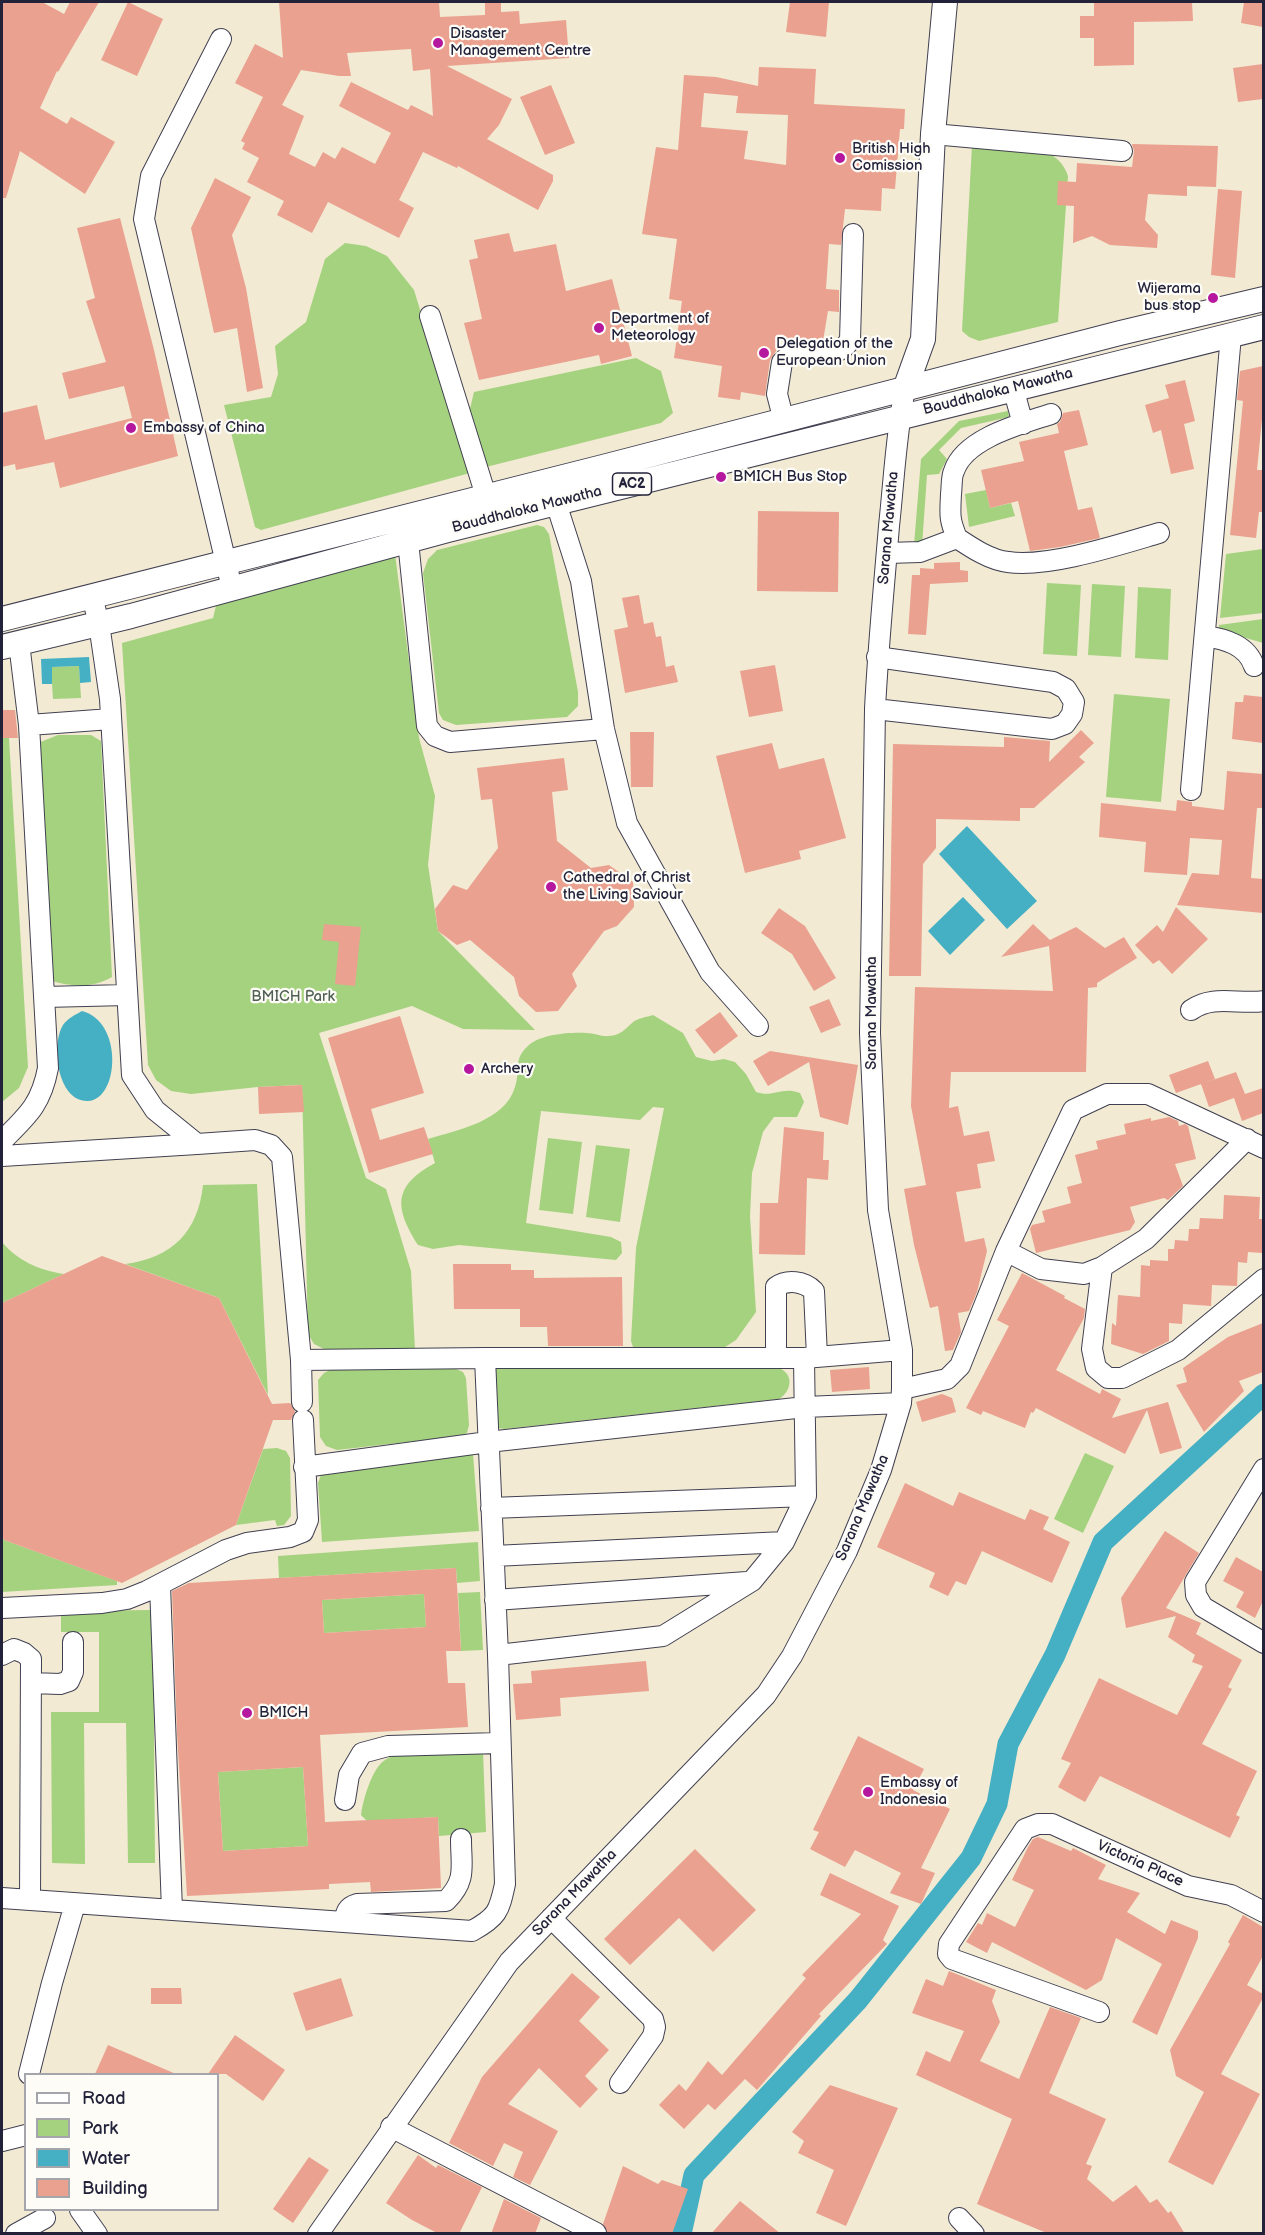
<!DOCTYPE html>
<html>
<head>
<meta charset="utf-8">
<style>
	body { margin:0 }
	#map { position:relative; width:1265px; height:2235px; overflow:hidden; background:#f2ead3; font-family:"Balsamiq Sans",sans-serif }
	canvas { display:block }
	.frame { position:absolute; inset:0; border:3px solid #22223b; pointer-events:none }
	.legend { position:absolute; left:24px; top:2073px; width:195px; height:138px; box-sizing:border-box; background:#fdfcf7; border:2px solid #a5a5ac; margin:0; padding:8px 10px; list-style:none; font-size:18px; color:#22223b }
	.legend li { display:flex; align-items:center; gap:12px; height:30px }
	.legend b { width:30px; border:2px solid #a5a5ac }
</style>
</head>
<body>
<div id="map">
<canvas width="1265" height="2235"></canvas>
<div class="frame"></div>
<ul class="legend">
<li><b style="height:8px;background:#fff"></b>Road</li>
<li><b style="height:16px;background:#a5d27f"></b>Park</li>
<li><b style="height:16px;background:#45afc3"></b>Water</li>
<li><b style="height:16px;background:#eaa190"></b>Building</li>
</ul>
</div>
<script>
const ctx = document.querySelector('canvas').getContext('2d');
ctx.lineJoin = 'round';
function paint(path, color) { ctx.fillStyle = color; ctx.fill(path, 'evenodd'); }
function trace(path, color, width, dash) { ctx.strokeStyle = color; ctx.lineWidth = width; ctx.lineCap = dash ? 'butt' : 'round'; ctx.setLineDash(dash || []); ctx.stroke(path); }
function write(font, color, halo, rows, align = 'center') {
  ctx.font = font + ' "Balsamiq Sans",sans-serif'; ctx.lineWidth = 4.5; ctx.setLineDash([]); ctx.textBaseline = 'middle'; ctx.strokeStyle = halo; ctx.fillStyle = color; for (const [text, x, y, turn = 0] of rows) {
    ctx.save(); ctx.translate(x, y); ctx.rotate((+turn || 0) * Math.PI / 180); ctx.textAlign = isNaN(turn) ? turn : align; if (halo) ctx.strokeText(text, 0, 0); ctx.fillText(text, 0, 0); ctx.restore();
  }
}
paint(new Path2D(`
	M972 145 1046 152C1057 157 1064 164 1068 176L1058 322 979 341 969 337 962 331Z
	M345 243 366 246 387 256 414 290 470 473 261 530 255 527 224 405 271 397 278 374 275 346 306 322 325 259Z
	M636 358 661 371 673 413 661 423 486 467 468 417 474 392Z
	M1008 411 1009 417 961 428 939 450 947 459 939 474 927 475 922 546 914 545 921 459 959 421Z
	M986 490 990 508 1011 503 1015 516 969 527 965 494Z
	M537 525 544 527 549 534 578 692V706L567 717 456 725 443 720 439 713 423 573 428 559 437 550Z
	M1263 549V613L1220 618 1226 554Z
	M395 554 419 738 435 796 428 865 438 931 535 1030 463 1029 412 1006 319 1033 366 1178 386 1189 411 1271 415 1350H326L314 1344 308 1334 302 1085 258 1087 191 1094 171 1091 156 1080 148 1065 122 643 213 618 218 597Z
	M1047 583 1081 585 1077 656 1043 654Z
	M1092 584 1125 586 1121 657 1088 655Z
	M1138 587 1171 589 1168 660 1135 658Z
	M1263 619V643L1219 630V625Z
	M79 666 81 698 53 699 51 667Z
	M1114 694 1170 699 1161 802 1106 797Z
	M58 735H91L101 741 112 977C94 988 71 987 52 981L38 743Z
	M2 738H9L28 1067 19 1088 2 1102Z
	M653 1015 683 1033 696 1057 712 1061 724 1059 735 1062 746 1074 756 1092C774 1098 781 1086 800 1093L804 1102 797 1117H774L763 1132 752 1173 750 1216 756 1312 736 1340 722 1349 638 1351 633 1347 631 1341 636 1248 664 1108 653 1107 640 1120 541 1111 526 1223 611 1237 621 1242 622 1253 616 1260 459 1245 433 1249 418 1245C394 1207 393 1186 435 1163L428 1139C458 1130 505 1121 515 1087 521 1069 512 1060 529 1045 542 1034 570 1032 587 1033 594 1033 602 1037 609 1036 621 1035 625 1029 632 1023 637 1018 647 1017 653 1015Z
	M548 1138 582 1142 573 1214 539 1210Z
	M596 1145 630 1149 620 1222 586 1217Z
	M257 1184 268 1395 219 1298 125 1264C172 1258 198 1232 203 1185Z
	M2 1242C18 1261 39 1270 64 1274L2 1303Z
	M779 1368C794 1374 792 1391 779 1399L505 1429 497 1428 492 1369Z
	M332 1369H456L463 1372 466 1378 469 1425 467 1433 460 1436 337 1450 326 1446 320 1437 318 1380 324 1373Z
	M277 1448 286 1451 290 1458 291 1516 284 1525 277 1526 275 1520 236 1525 263 1449Z
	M1085 1453 1114 1466 1083 1533 1054 1519Z
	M473 1454 479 1531 322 1542 318 1483 321 1475 330 1469Z
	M2 1536 4 1540 117 1581V1585L2 1592Z
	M478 1542 480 1581 457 1583 456 1568 279 1578 278 1556Z
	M480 1592 483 1650 461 1651 458 1593Z
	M424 1594 426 1627 324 1633 322 1600Z
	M153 1610 155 1863H128L126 1723H84L85 1864 52 1863 51 1712H99V1632H61V1611Z
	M483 1752 486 1832 439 1836 438 1817 367 1821 361 1815C363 1800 372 1768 385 1760 402 1748 461 1753 483 1752Z
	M303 1767 308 1846 223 1851 218 1772Z`), '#a5d27f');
paint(new Path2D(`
	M89 657 91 682 80 683 79 666 52 667V684H42L41 659Z
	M967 826 1037 901 1007 929 939 854Z
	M963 897 985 920 950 955 928 931Z
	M82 1011C124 1022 119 1100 88 1101 57 1102 51 1044 63 1025 68 1018 75 1015 82 1011Z`), '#45afc3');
trace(new Path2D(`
	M681 2234 694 2175 858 2000 971 1858 997 1804 1008 1744 1055 1655 1103 1542 1264 1394`), '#45afc3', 21);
paint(new Path2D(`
	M2 2H42L64 14 70 2H99L58 72 57 71 40 108 67 124 71 117 115 142 85 194 20 151 6 198H2Z
	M128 2 163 19 137 76 101 60Z
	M279 2H439L440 17 485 15V2H501V12L519 11 520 24 566 20 569 58 447 66 512 99 499 125 487 139 553 175V181L538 210 458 166 457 168 423 152 399 200 414 208 399 238 328 202 312 233 277 215 284 201 247 182 259 158 242 149 245 143 241 141 263 97 235 83 255 44 283 58ZM411 49 413 71 430 69 433 116 411 105 408 110 351 82 339 106 391 133 375 164 342 147 335 159 323 152 315 167 289 154 304 116 282 105 301 70 339 76H351L347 53Z
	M790 2H829L826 37 786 32Z
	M1094 2H1192L1193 21 1134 22V65L1094 66V38H1080V16H1094Z
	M1244 2H1263V27L1241 23Z
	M1263 64V99L1238 102 1233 68Z
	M759 67 816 69 814 104 905 109 904 129H900L895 189 882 188 881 211 845 209 841 245 829 244 826 289 839 290V312L828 311 823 341 779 337 776 351 770 360 765 396 741 392 740 400 718 397 722 366 674 358 682 301 669 299 677 239 642 234 656 147 678 150 684 75 716 77 758 86ZM704 93 738 96 736 113 788 115 786 165 744 159 748 131 701 127Z
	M551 85 575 143 545 155 520 97Z
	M1132 144 1218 146 1216 187 1187 186V196L1148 194 1145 220 1158 235 1157 248 1110 245 1092 236 1073 243 1074 206 1057 205 1058 181 1076 182 1077 163 1132 167 1134 151Z
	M215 178 251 197 232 235 246 288 263 388 247 392 237 328 214 333 191 228Z
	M1218 189 1242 191 1235 278 1211 275Z
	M120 218 154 350 178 456 60 488 54 462 16 470 15 464 2 467V413L37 405 45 440 132 418 124 386 69 399 62 373 106 362 86 301 95 298 77 228Z
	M509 233 514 252 556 244 566 291 612 279 632 356 601 364 599 355 479 380 464 323 482 319 469 260 478 258 474 240Z
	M1263 366V409L1257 470H1263V512H1259L1256 538 1230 535 1243 401 1237 400 1240 371Z
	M1185 380 1195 421 1184 424 1194 469 1171 474 1161 430 1153 433 1145 405 1169 398 1165 385Z
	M1079 410 1088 445 1064 451 1078 510 1092 507 1100 538 1060 547 1030 551 1018 501 990 508 981 470 1024 461 1019 442 1059 433 1057 424 1060 422 1063 413Z
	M758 511 839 512 838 592 757 591Z
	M960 562V570L968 571V582L930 584 926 635 908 634 912 575H920V568L934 569V563Z
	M639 595 644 624 653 622 656 637 661 636 666 667 674 665 678 682 625 693 614 630 628 627 622 598Z
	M775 665 783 711 749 717 740 671Z
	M1244 695 1263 697V743L1232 739 1235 702H1243Z
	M2 710H15L18 738H2Z
	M1081 730 1094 743 1079 757 1085 762 1034 808H1020V821L936 819V848L923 864 921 976H889L893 744 1004 747V737L1050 741 1049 762Z
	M630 732H654L653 787H631Z
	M772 743 779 769 824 758 846 838 799 851 801 859 745 873 716 756Z
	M564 758 568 790 552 792 557 841 591 868 609 865 633 882 634 907 617 926 604 931 572 974 577 986 558 1011 536 1012 519 996 514 977 470 940 457 945 438 931 435 909 453 885 467 890 498 848 492 799 481 800 477 768Z
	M1227 771 1263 774V808H1257L1251 878 1263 879V913L1177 905 1192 873 1219 875 1222 840 1190 838 1187 875 1144 872 1146 842 1099 837 1101 803 1176 811 1177 800 1192 802V806L1224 810Z
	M1176 907 1208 939 1172 974 1159 960 1153 964 1135 945 1157 925 1163 932Z
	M779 908 805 926 836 978 814 991 792 954 761 933Z
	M324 924 361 927 355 986 335 984 339 942 322 940Z
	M1033 924 1050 940 1076 927 1105 948 1124 937 1137 958 1097 983V987L1088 988 1086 1072H951L949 1108 958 1106 964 1136 989 1131 995 1161 977 1164 981 1188 956 1192 965 1242 984 1238 987 1251 977 1292 969 1311 958 1313 961 1332 953 1350 945 1351 938 1306 930 1308 914 1245 904 1189 926 1185 911 1106 915 987 1053 991 1049 946 1001 957Z
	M829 999 841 1025 821 1033 809 1007Z
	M720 1012 738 1036 714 1054 695 1030Z
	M400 1016 424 1093 371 1109 380 1140 424 1127 433 1154 369 1173 328 1038Z
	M770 1051 858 1065 848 1125 820 1117 809 1062 768 1086 753 1061Z
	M1208 1061 1215 1079 1176 1093 1169 1075Z
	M1236 1072 1245 1094 1263 1088V1113L1242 1121 1234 1098 1209 1107 1201 1084Z
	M302 1085 304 1112 259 1114 258 1087Z
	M1169 1117 1178 1121 1179 1126 1185 1124 1188 1126 1196 1159 1175 1164 1183 1186 1168 1200 1164 1198 1130 1207 1135 1222 1130 1230 1036 1253 1030 1229 1032 1225 1045 1222 1042 1211 1071 1203 1067 1187 1082 1183 1075 1155 1098 1149 1096 1141 1126 1134 1124 1124 1151 1118V1121Z
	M784 1127 824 1132 823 1160H829L828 1180 807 1178 805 1255 759 1254 760 1203H778Z
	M1224 1195 1260 1197 1259 1219H1263L1262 1253 1248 1252 1247 1263 1238 1262 1237 1286 1212 1285 1211 1306 1183 1304 1182 1324 1169 1323V1341L1143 1354 1111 1344 1112 1323 1116 1326 1118 1295 1140 1297 1141 1265 1150 1266V1260L1168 1261V1249H1174L1175 1240 1188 1241 1189 1229H1199L1200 1218 1223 1219Z
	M102 1256 219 1298 272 1404 290 1403 295 1411 291 1420H273L236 1525 122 1583 4 1540 2 1536V1303Z
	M453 1264H511V1270H534V1278L622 1277 623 1346H548L547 1327H520V1309H454Z
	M1022 1273 1065 1296 1064 1298 1085 1309 1084 1318 1056 1370 1100 1394 1102 1389 1121 1399 1112 1418 1168 1402 1182 1448 1160 1454 1147 1410 1125 1454 1036 1408 1033 1413 1031 1412 1025 1428 983 1411 981 1415 966 1408 1009 1326 997 1320Z
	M1263 1323V1372L1239 1381 1244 1391 1204 1432 1176 1385 1187 1382 1183 1368 1228 1337Z
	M869 1367 870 1389 832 1392 830 1370Z
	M942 1394 952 1398 956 1412 922 1422 916 1402Z
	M905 1483 953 1506 959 1492 1025 1520 1030 1509 1049 1517 1043 1529 1070 1542 1052 1583 982 1551 966 1585 956 1581 948 1596 929 1587 935 1573 877 1547Z
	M1165 1531 1199 1553 1166 1608 1201 1623 1196 1634 1242 1660 1228 1687 1232 1689 1202 1744 1257 1771 1236 1815 1240 1817 1230 1838 1100 1776 1085 1802 1058 1787 1071 1763 1061 1759 1099 1678 1177 1715 1203 1666 1192 1662 1195 1655 1168 1637 1176 1616 1126 1628 1121 1598Z
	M1236 1557 1263 1572V1601L1255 1618 1236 1607 1244 1592 1223 1581Z
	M456 1568 461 1651H446L448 1683H465L468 1727 320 1735 325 1822 438 1817 441 1888 371 1892 370 1882 329 1884V1889L187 1896 177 1734 172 1591 189 1583ZM424 1594 426 1627 324 1633 322 1600ZM303 1767 308 1846 223 1851 218 1772Z
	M646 1661 649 1691 560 1698 561 1716 516 1720 513 1684 532 1683 531 1671Z
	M858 1736 924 1769 913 1790 950 1809 921 1868 935 1873 921 1904 890 1893 901 1873 855 1850 845 1867 810 1849 819 1832 813 1830Z
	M1038 1837 1071 1851 1073 1848 1106 1865 1098 1879 1140 1893 1127 1912 1165 1934 1171 1920 1198 1931V1938L1157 2035 1132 2022 1162 1964 1116 1938 1102 1980 1086 1990 992 1942 987 1953 966 1942 978 1923 982 1925 987 1913 1015 1927 1034 1890 1012 1880 1028 1847 1033 1839Z
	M695 1849 756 1910 713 1952 679 1918 630 1965 604 1939Z
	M830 1873 899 1906 883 1940 887 1944 819 2014 821 2016 757 2090 745 2079 715 2110 708 2104 684 2129 659 2105 679 2084 686 2091 708 2061 722 2075 806 1978 802 1975 861 1914 820 1895Z
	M1243 1915 1263 1927V1956L1247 1985 1263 1994V1998L1221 2074 1260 2094 1213 2185 1168 2162 1204 2092 1176 2076 1170 2050 1230 1944 1228 1942Z
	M949 1971 996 1990 992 2001 1000 2022 980 2061 1019 2079 1050 2007 1081 2018 1049 2093 1106 2119 1086 2164 1092 2166 1087 2179 1113 2202 1136 2185 1150 2203 1157 2199 1168 2213 1171 2211 1185 2234H1049L977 2204 1012 2119 916 2075 926 2051 950 2062 964 2031 912 2013 926 1979 943 1986Z
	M572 1973 600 1997 579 2021 609 2050 585 2076 598 2089 580 2108 539 2068 508 2104 558 2131 530 2185 513 2177 523 2152 504 2143 493 2166 449 2143 482 2077Z
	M341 1978 353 2016 306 2031 293 1993Z
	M151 1988H181L182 2004H151Z
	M235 2035 285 2070 263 2101 226 2074H208Z
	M108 2045 176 2074H95Z
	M830 2085 898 2108 846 2226 816 2213 834 2170 798 2153 804 2141 792 2132Z
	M418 2155 436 2168 438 2165 482 2187 459 2234H439L412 2220 386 2203Z
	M309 2157 329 2170 293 2223 273 2209Z
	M623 2166 658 2184 662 2180 688 2189 672 2234H608L603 2224Z
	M504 2199 541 2218 535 2234H491Z
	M740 2201 781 2234H711Z`), '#eaa190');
const minor = new Path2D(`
	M221 39 151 176 144 219 232 588
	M933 134 1122 151
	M430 316 486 496
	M1013 388 1023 424
	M784 421 777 394 782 362 794 351C815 352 838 360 850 340L853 234
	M556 503 581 581 604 729 627 823 710 972 758 1026
	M403 528 408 541 427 726 435 736 450 742 604 729
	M957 538C972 548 990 560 1008 562 1048 568 1118 545 1159 533
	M887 553 920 552 957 538C949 519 950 515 951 494 952 487 951 477 954 471 965 438 1021 424 1051 414
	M1205 636C1225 639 1247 645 1254 666
	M875 709 1052 729 1065 724 1072 714 1074 702 1066 689 1053 682 877 657
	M29 725 111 719
	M1191 790 1231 335
	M44 997 127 995
	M1191 1010C1213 994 1239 1005 1264 1001
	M2 1141C27 1116 41 1105 48 1068L29 725 19 643
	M2 1156 197 1144 155 1110 132 1075 110 699 99 624 92 596
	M1006 1251 1041 1269 1084 1274 1102 1267 1146 1239 1247 1139
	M1102 1267 1092 1349 1096 1368 1108 1378H1122L1178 1350 1264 1279
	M776 1357V1287C787 1279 804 1281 814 1291L817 1357
	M485 1358H804L902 1350
	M301 1360 302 1402
	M902 1389 947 1379 960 1366 1006 1251 1073 1110 1107 1094H1148L1264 1148
	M304 1467 488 1442 805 1407 901 1403
	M1264 1469 1195 1582 1196 1595 1203 1607 1264 1643
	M491 1508 806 1496
	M494 1556 784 1542
	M160 1585 172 1910
	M495 1600 747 1582
	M2 1608 102 1603 127 1599 147 1591 226 1550 247 1543 290 1537 303 1532 308 1520 303 1420
	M2 1655 14 1649 24 1653 31 1659 30 1900
	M498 1655 663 1636 752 1581 784 1542 806 1496 804 1358
	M31 1683 60 1684 69 1681 73 1672V1642
	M345 1800 349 1775 362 1753 388 1746 499 1743
	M2 1898 472 1931C497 1917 499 1912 505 1884L498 1655 485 1358 301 1360 282 1157 271 1145 255 1140 197 1144
	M551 1918 653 2019 655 2027 653 2036 620 2083
	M344 1922C346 1912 347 1907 357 1904L446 1901C467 1880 461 1867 461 1839
	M1099 2012 952 1959 948 1954 949 1944 1025 1829 1038 1824H1052L1188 1886 1231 1895 1264 1912
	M29 2074 52 1983 75 1904
	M391 2127 596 2233
	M2 2141 26 2135
	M80 2210 97 2234
	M959 2218 974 2234
	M16 2234 45 2218
	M318 2234 509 1962 766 1695 792 1656 847 1551 881 1470 901 1403 902 1389V1350L878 1210 870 1033 875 709C878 648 884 587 889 526 894 480 896 434 905 389`);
const major = new Path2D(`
	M905 389 923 339 933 134 945 2
	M2 619 603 467 1120 333 1264 299
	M2 647 131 616 448 530 1264 327`);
trace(minor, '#414052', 22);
trace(major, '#414052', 26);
trace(minor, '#fff', 20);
trace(major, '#fff', 24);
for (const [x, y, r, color] of [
	[438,43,6,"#b5179e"],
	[840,158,6,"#b5179e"],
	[1213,298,6,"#b5179e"],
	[599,328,6,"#b5179e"],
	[764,353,6,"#b5179e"],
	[131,428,6,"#b5179e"],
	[721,477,6,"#b5179e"],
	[551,887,6,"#b5179e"],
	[469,1069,6,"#b5179e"],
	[247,1713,6,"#b5179e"],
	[868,1792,6,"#b5179e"]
]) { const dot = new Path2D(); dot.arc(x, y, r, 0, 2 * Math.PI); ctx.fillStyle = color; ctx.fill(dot); trace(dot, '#fdfcf7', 2); }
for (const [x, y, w] of [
	[632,484,39]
]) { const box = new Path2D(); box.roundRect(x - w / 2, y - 11, w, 22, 4.5); ctx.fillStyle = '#fdfcf7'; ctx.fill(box); trace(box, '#22223b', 1.5); }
write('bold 14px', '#22223b', null, [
	["AC2",632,484]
]);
write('15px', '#22223b', '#fdfcf7', [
	["Disaster",450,34],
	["Management Centre",450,51],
	["British High",852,149],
	["Comission",852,166],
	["Wijerama",1201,289,"right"],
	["bus stop",1201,306,"right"],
	["Department of",611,319],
	["Meteorology",611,336],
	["Delegation of the",776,344],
	["European Union",776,361],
	["Embassy of China",143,428],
	["BMICH Bus Stop",733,477],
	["Cathedral of Christ",563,878],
	["the Living Saviour",563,895],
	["Archery",481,1069],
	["BMICH",259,1713],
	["Embassy of",880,1783],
	["Indonesia",880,1800]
], 'left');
write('15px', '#22223b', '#fdfcf7', [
	["Bauddhaloka Mawatha",998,392,-14],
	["Bauddhaloka Mawatha",527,510,-14],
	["Sarana Mawatha",889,528,-85],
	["Sarana Mawatha",872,1013,-90],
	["Sarana Mawatha",863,1508,-67],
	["Victoria Place",1140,1864,24],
	["Sarana Mawatha",575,1893,-46]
]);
write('15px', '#506053', '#fdfcf7', [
	["BMICH Park",293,997]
]);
</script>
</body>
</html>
